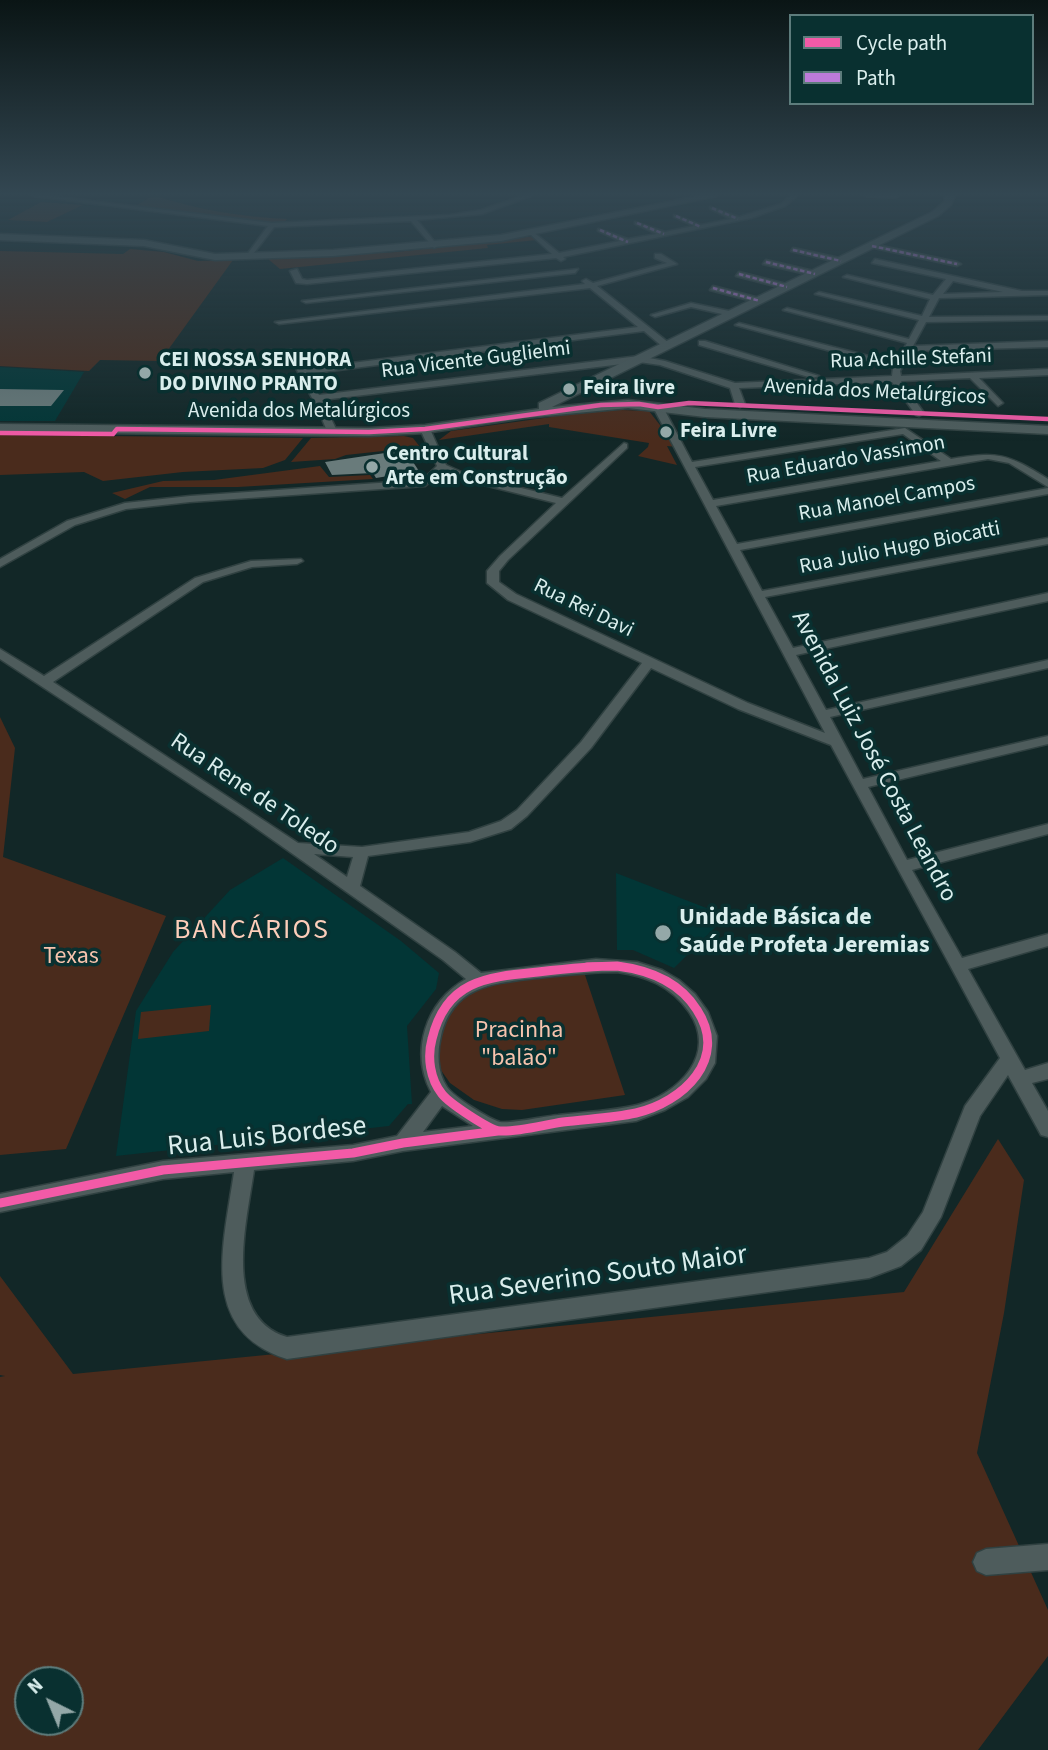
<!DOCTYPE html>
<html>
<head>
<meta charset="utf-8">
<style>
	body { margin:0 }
	#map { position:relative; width:1048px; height:1750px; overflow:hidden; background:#122727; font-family:"Source Sans 3",sans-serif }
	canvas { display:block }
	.legend { position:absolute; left:789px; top:14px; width:245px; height:91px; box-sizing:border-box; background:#093030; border:2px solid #5d7c7c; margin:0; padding:9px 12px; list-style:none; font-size:21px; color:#daeeed }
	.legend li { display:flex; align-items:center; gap:14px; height:35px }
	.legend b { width:35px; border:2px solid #5d7c7c }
	.north { position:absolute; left:14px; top:1666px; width:70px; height:70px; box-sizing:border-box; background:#093030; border:2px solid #5d7c7c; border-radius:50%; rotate:317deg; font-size:19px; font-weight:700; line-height:28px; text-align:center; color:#daeeed }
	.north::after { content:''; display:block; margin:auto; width:24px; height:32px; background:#94a8a8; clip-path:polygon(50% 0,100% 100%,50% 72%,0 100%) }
</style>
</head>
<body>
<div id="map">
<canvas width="1048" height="1750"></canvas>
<ul class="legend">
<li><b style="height:9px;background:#f35aa7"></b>Cycle path</li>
<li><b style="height:9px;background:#bd7bd9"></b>Path</li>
</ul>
<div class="north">N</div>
</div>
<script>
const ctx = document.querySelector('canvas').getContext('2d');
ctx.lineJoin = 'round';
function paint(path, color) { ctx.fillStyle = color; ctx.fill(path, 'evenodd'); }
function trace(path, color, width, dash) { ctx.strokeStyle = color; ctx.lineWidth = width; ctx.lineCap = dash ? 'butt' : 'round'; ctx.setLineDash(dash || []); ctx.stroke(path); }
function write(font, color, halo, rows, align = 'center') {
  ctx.font = font + ' "Source Sans 3",sans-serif'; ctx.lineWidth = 7; ctx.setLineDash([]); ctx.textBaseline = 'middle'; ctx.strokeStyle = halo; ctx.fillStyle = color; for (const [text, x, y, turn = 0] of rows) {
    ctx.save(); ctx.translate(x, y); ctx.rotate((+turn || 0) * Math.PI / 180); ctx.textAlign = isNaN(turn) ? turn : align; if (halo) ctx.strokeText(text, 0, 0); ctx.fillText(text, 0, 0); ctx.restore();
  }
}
paint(new Path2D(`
	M0 367 84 372 55 421H0Z
	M283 858 401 941 439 973 436 989 407 1026 412 1104H408L389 1126 116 1156 136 1011 173 952 230 890Z
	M616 873 727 916 674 968 633 950H617Z`), '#023636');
paint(new Path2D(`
	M158 197C202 210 242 217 287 219L285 222H260L134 207 149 198Z
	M41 202 83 205 47 222 8 220Z
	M535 236 537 240 487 245 488 248 280 269 268 259 397 252Z
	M130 249 164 252 198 261 233 260 160 361 100 360 89 371 0 366V251L123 254Z
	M621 410 649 411 677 447 667 446 677 465 638 456 648 447 649 443 549 427V424L439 440 451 431 551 417 553 413Z
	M0 435 303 438 285 460 263 468 183 472 103 481 84 472 0 475Z
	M404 436 413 438 420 447 346 455 335 459 291 462 311 438Z
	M320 466 329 477 370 475 373 479 238 487H150L125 499 112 493 163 481 214 480Z
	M0 717 15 748 3 857 166 916 66 1149 0 1155Z
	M584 972 625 1095 522 1110 502 1109 474 1100 450 1083 438 1066V1028L448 1010 465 996 484 985Z
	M211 1005 209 1031 138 1039 141 1012Z
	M998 1139 1024 1180 1004 1313 977 1453 1048 1610V1656L978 1750H0V1377L5 1376 0 1375V1276L73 1374 904 1292ZM28 1680H70V1722H28Z`), '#4a2b1c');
paint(new Path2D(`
	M0 389 64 390 51 406H0Z
	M405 450 419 471 376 478 373 473 332 475 325 462Z`), '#697b7b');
const street = new Path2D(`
	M33 196H51L272 223 449 215 481 210 522 196H531L482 214 417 220 438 246 434 248 411 221 274 227 250 258 246 256 268 226Z
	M790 196H797L785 206 751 218 563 257 565 259 561 261 556 258 307 284 296 283 290 271 297 269 302 279 307 280 552 254 530 234 532 231 559 253 620 241 598 231V229L628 239 657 234 635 224V222L665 232 694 226 674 217V215L701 225 731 219 710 209V207L739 217 781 204Z
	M865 196H898L895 198Z
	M872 244 957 262 961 264 957 266 870 247Z
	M793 248 844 259 845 261 841 263 791 251Z
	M655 254H661L677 264 597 286 669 343V347H663L644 331 307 374 319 395 639 356 665 361 735 383 892 376 893 368 735 325 739 323 896 363 907 343 783 310 787 308 909 339 919 320 815 294 819 292 922 316 930 299 843 277 847 275 933 295 946 279 872 263 875 259 1022 291H1048V295L939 298 929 317 1048 316V320L926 322 913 346 1048 341V347L911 351 900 371 901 376 1048 369V375L979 378 1003 403 998 406 970 378 901 381 924 413 919 416 916 415 892 382 739 388 745 404 740 407 735 404 730 388 660 365 639 362 322 400 337 431 332 434 327 431 317 407 286 350H292L304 369 638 327 590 288 279 324 275 322 585 284 582 281 586 279 593 283 667 263 655 258ZM953 281 1003 292 943 294Z
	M766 260 818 272 819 274 815 276 763 264Z
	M578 269 575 273 306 303 302 301Z
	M739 272 790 285 791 287 787 289 736 276Z
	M713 286 763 299 764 301 760 303 710 290Z
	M691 303 734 312 735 314 731 316 691 307 655 317 651 315Z
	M699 341H705L819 376 812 378 699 345Z
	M658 404 663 407 692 462 905 428 951 459C999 451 1007 454 1048 479V487L1009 463 988 459 716 506 737 544 1048 488V494L740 550 762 591 1048 538V544L765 597 793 648 1048 593V601L796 655 826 710 1048 660V668L830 717 863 779 1048 736V744L868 787 907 860 1048 824V834L912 870 962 958 1048 934V946L968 969 1025 1070 1048 1063V1079L1032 1083 1048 1111V1137L1041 1135 1008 1075 980 1116 941 1217 921 1250 901 1266 869 1278 287 1359C197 1331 224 1243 234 1172L163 1179 0 1212V1194L163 1161 353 1145 397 1136 431 1092C410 1052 425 1002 466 979L443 960 239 816 0 659V649L44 676 195 578 251 561 301 559 303 561 297 564 252 567 203 582 53 682 298 843 362 847 469 832 501 821 517 810 581 742 642 663 508 600 487 583V571L500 556 556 503 460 479 443 471 425 486 190 502 126 509 75 525 0 567V559L67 521 125 503 190 496 422 480 437 466 420 429 425 426 430 429 446 465 468 475 562 498 624 443 627 444V448L508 560 499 571V582L516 594 748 703 825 733 653 407ZM903 434 941 461 713 500 695 467ZM651 668 738 709 831 745 1000 1058 965 1106 923 1212 907 1236 887 1252 869 1258 287 1337C221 1317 247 1221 254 1170L353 1161 403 1151 636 1121 665 1110 688 1097 706 1079 715 1063 717 1036 708 1012 695 994 679 980 662 970 637 962 596 959 481 973 455 952 360 886 368 856 470 842 511 829 527 816 591 748ZM314 854 353 857 347 877ZM617 972C646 976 671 986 689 1012 718 1054 679 1094 637 1105 612 1111 584 1112 558 1115 546 1116 510 1124 500 1122 489 1119 454 1097 447 1087 437 1072 437 1052 441 1036 453 985 495 983 537 978 564 975 590 972 617 972ZM442 1106 473 1126 423 1132Z
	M1048 1544V1570L986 1575 977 1571 973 1562 977 1553 986 1549Z`);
const secondary = new Path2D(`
	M698 196H717L501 241 333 256 215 260 144 246 0 240V234L144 240 215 254 333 250 501 235Z
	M945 196H955L951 205 938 216 552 407 628 400 705 409 1048 426V434L705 417 628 408 525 418 425 433 369 436 0 432V424L369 428 425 425 539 409V403L932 212 944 202Z`);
trace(street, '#304141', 3);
trace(secondary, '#304141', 3);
paint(street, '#4e5c5c');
paint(secondary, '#4e5d5d');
trace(new Path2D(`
	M712 208 738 219
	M676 216 701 227
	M637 223 664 234
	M600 230 628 242
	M872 246 957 264
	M793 250 841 261
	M766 262 815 274
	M739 274 787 287
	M713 288 760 301`), '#bd7bd9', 2.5, [4.5, 2.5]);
trace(new Path2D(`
	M0 433 113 434 117 429 369 432 425 429 601 405 639 404 658 407 689 403 1048 419`), '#f35aa7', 4.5);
trace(new Path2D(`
	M587 966H620`), '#f35aa7', 7);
trace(new Path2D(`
	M617 966C649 970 679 981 697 1010 729 1059 683 1102 636 1113 613 1118 587 1119 563 1122 543 1125 519 1132 500 1131 489 1130 449 1103 442 1094 430 1079 427 1057 432 1039 446 980 487 977 538 972 564 969 590 966 617 966Z
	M0 1203 163 1170 353 1153 403 1143 498 1131`), '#f35aa7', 9);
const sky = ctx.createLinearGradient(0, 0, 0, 441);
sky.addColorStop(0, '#0a1515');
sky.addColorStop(0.44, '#334752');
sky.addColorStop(1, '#33475200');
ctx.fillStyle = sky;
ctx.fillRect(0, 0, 1048, 441);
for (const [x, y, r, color] of [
	[145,373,7,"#94a8a8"],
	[569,389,7,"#94a8a8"],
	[666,432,7,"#94a8a8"],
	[372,467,7,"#94a8a8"],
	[663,933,9,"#94a8a8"]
]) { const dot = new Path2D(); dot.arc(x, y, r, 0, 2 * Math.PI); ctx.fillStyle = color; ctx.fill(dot); trace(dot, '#093030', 2.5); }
write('21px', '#daeeed', '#093030', [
	["Rua Achille Stefani",911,360,-2],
	["Rua Vicente Guglielmi",476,361,-7],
	["Avenida dos Metalúrgicos",875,393,3],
	["Avenida dos Metalúrgicos",299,412],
	["Rua Eduardo Vassimon",846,461,-10],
	["Rua Manoel Campos",887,500,-10],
	["Rua Julio Hugo Biocatti",900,549,-11],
	["Rua Rei Davi",583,609,26]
]);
write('bold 21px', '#daeeed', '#093030', [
	["CEI NOSSA SENHORA",159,361],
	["DO DIVINO PRANTO",159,385],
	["Feira livre",583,389],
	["Feira Livre",680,432],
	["Centro Cultural",386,455],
	["Arte em Construção",386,479]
], 'left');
write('24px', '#daeeed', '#093030', [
	["Avenida Luiz José Costa Leandro",873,757,62],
	["Rua Rene de Toledo",254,795,34]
]);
write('bold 24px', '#daeeed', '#093030', [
	["Unidade Básica de",679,919],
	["Saúde Profeta Jeremias",679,947]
], 'left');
write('24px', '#f7c3ad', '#093030', [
	["Texas",71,958],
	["Pracinha",519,1032],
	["\"balão\"",519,1060]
]);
ctx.letterSpacing = '2px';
write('28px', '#fdceba', '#093030', [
	["BANCÁRIOS",252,932]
]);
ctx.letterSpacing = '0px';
write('28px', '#daeeed', '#093030', [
	["Rua Luis Bordese",267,1138,-6],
	["Rua Severino Souto Maior",598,1277,-8]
]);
</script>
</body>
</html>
